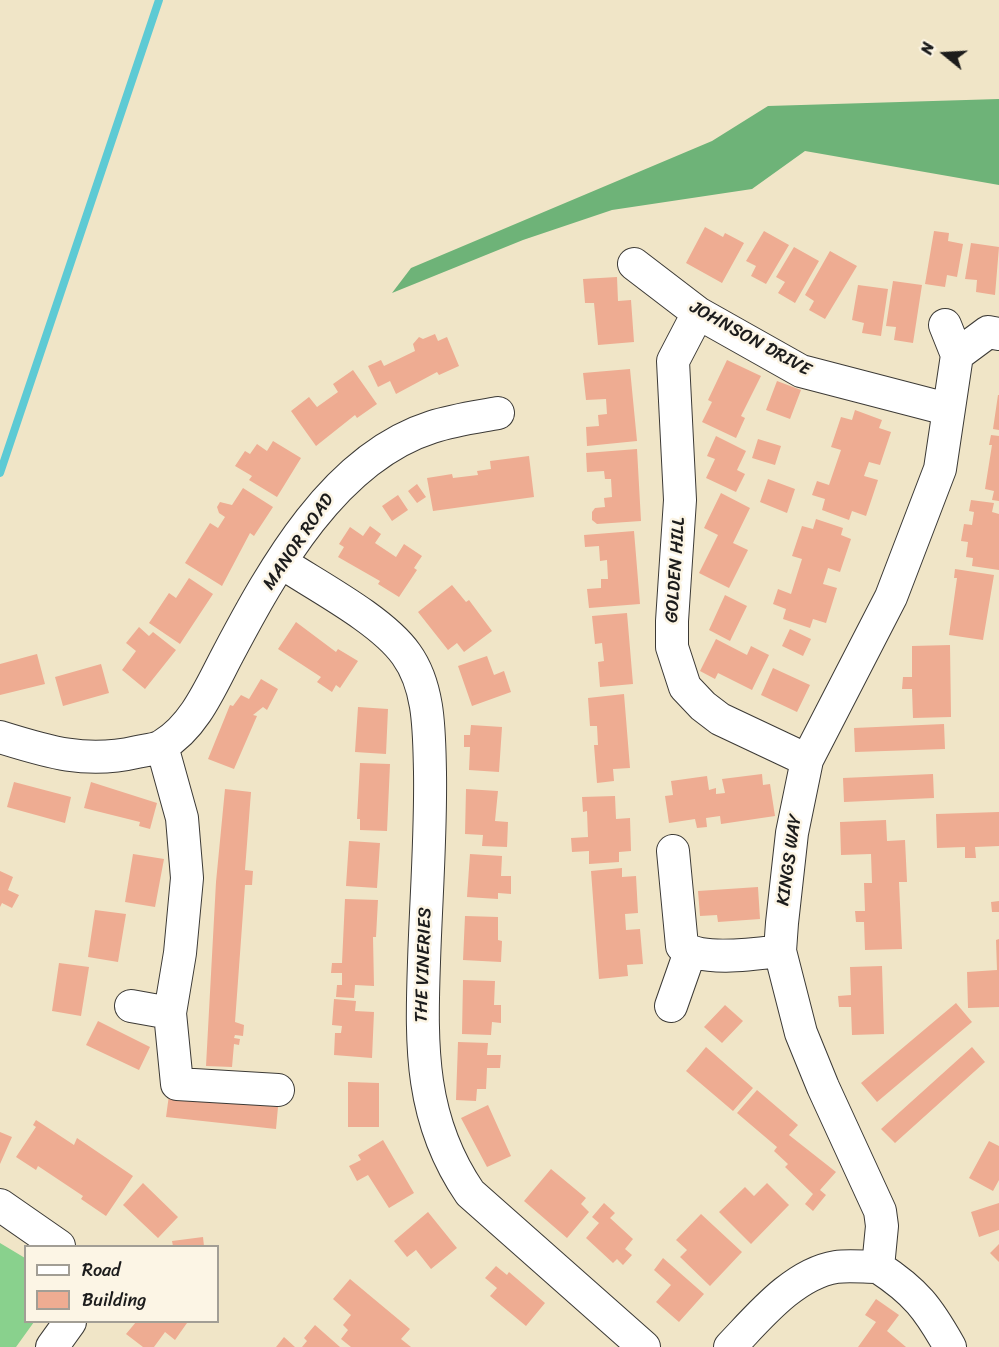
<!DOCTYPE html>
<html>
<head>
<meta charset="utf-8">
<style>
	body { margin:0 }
	#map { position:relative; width:999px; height:1347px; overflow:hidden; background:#f0e5c7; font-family:Sriracha,sans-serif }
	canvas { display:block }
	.legend { position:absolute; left:24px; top:1245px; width:195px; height:78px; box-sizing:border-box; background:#fcf5e5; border:2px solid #a29e95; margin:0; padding:8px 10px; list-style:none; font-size:18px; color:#1c1c1c }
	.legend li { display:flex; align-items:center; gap:12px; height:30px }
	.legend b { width:30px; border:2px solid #a29e95 }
	.north { position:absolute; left:915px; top:24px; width:60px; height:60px; -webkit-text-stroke:4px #fcf5e5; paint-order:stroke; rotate:288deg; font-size:16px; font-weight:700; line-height:24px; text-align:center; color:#1c1c1c }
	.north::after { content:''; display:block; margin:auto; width:21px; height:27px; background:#1c1c1c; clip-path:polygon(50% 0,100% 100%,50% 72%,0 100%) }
</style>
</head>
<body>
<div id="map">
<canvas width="999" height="1347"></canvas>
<ul class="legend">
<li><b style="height:8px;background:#fff"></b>Road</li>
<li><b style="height:16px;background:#eeac92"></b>Building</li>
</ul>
<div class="north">N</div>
</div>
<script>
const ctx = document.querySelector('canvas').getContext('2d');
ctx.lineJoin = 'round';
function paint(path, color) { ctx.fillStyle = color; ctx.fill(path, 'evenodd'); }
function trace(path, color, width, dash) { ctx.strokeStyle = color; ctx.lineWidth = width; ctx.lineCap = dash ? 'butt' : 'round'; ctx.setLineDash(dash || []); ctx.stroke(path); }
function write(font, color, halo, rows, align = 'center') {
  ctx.font = font + ' Sriracha,sans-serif'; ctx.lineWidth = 5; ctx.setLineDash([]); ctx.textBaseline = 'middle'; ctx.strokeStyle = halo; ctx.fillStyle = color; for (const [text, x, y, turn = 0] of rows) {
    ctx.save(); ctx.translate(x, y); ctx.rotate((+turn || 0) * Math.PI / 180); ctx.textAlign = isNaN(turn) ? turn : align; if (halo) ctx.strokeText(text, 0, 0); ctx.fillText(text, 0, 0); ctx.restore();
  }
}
paint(new Path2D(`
	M0 1243 25 1258 26 1322H34L16 1347H0Z`), '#89d18d');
paint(new Path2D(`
	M999 99V185L805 151 752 189 612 210 523 240 392 293 411 268 712 141 768 106Z`), '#6eb378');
trace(new Path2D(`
	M0 473 159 0`), '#5dcad4', 8);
paint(new Path2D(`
	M705 227 723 237 725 233 744 243 722 283 686 263Z
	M764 231 789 245 766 284 751 276 756 266 746 261Z
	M934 231 949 233 948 241 963 244 957 277 947 275 945 287 925 284Z
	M971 243 999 247 995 295 976 292 977 280 965 279Z
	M794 247 819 261 795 303 778 293 785 282 776 277Z
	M830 251 857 266 825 319 809 310 814 301 805 295Z
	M617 277 618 301 631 300 634 342 598 345 594 303H585L583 279Z
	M893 281 922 285 913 343 894 340 896 327 886 326Z
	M858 285 888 289 881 336 862 333 864 323 852 320Z
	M435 334 438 341 447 337 459 366 439 375 437 372 396 394 390 381 378 387 368 366 381 360 384 366 415 351 413 344 419 337 423 339Z
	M727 360 761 376 741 416 745 418 736 438 702 422 712 402 708 400Z
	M630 369 637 441 587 446 586 427 599 426 598 415 607 414 606 399 586 400 583 373Z
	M353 370 377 404 357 418 355 415 316 446 291 411 309 397 317 407 338 392 333 384Z
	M777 381 801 390 790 419 766 410Z
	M998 395H999V430L993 429Z
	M855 410 882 420 879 428 891 432 880 465 869 462 864 476 878 480 866 516 852 511 849 520 822 510 825 499 812 495 817 481 829 485 841 450 831 447 841 417 852 420Z
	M991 435 999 436V501L992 500 994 491 985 489 992 445H989Z
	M716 436 746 451 737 470 745 474 736 492 706 478 715 459 707 456Z
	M758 439 781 446 775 465 752 458Z
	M273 441 301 458 277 497 249 480 252 476 235 466 245 451 250 454 257 444 267 451Z
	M637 449 641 521 597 524 592 520V512L595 508 605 507 604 498 612 497 611 479H605L604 471 587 472 586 453Z
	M529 456 534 497 433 511 427 478 452 474 453 478 478 475 477 471 491 469 490 461Z
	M768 479 795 489 787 513 760 502Z
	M417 484 426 497 417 503 408 491Z
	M243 488 273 507 254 536 250 533 222 586 185 563 210 523 218 528 225 517 219 513 217 507 220 502 232 505Z
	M721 493 750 508 733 543 748 550 729 588 699 573 718 535 704 528Z
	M398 495 408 510 392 521 382 506Z
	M971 500 994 503 992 512 999 514V570L972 566 973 558 966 557 968 542 961 541 964 524 972 525 974 512 969 511Z
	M816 519 843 528 841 535 851 539 840 572 828 568 823 584 837 588 826 623 813 619 810 628 783 619 786 609 773 604 778 589 791 594 802 559 792 556 802 526 813 529Z
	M370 526 381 534 375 543 396 557 404 544 422 556 414 568 417 570 399 597 378 584 380 581 338 557 344 547 339 544 350 527 363 536Z
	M634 531 640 604 589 608 587 589 601 588V579H608L607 560 600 561 599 546 585 547 584 535Z
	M955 569 994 575 983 640 949 635 957 578H954Z
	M189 578 213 594 180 644 149 623 169 593 176 598Z
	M452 585 466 602 469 600 492 631 464 652 457 643 448 650 418 612Z
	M725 595 747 606 730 641 709 630Z
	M627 613 633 684 600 687 598 662 604 661 602 643 595 644 592 616Z
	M296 622 336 652 338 649 358 661 340 688 336 685 332 692 317 682 321 677 278 649Z
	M139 627 149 636 153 632 176 650 145 689 122 670 136 651 126 643Z
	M790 629 811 639 803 656 782 646Z
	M716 639 747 655 751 646 769 655 752 690 718 673 715 679 700 671Z
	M950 645 951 717 913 718 912 689H902L903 677H912V646Z
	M37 654 45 684 0 695V664Z
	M487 656 494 675 504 671 511 692 472 706 458 666Z
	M101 664 109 693 63 706 55 677Z
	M773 668 810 685 797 712 761 695Z
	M261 679 278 689 267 710 263 707 253 715 257 716 234 769 208 759 230 705 233 706 241 695 249 699Z
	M624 694 630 768 613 769 614 781 597 783 594 745H598L597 726H590L588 698Z
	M358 707 388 709 386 754 355 752Z
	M944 724 945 749 855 752 854 728Z
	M471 725 502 727 499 772 469 770 470 747H464V735H470Z
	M360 763 390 764 387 831 360 830V819H357Z
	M762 774 763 785 770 784 775 816 721 824 720 816 706 818 707 827 697 828 695 819 669 823 665 796 673 795 671 781 707 776 709 790 716 788V794L725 793 722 779Z
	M933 774 934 798 844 802 843 778Z
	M14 782 71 797 65 823 7 807Z
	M91 782 157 803 150 829 139 826 140 822 84 808Z
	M225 789 251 792 245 870 253 871 252 885H245L235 1022 244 1025 243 1036 235 1035 234 1038 240 1039 239 1045 234 1044 232 1067 206 1066 216 882Z
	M466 789 498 791 495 821 508 822 507 847 482 846 483 835 465 834Z
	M615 796 616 819 630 818 631 851 619 852V862L589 864V851L572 852 571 838 588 837 587 811 583 812 582 797Z
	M999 812V846L975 847 976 858H965V847L937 848 936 814Z
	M886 820 887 841 905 840 907 882H899L902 949 865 950 864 922H856L855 911H865L864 883H872L871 854 841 855 840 822Z
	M349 841 380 843 377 888 346 886Z
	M133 854 164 859 155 907 125 902Z
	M470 854 502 856 501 876H511V894L498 893V899L467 897Z
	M622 868V877L636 876 638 913 625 914 626 930 640 929 643 964 627 965 628 976 599 979 591 871Z
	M0 871 13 877 8 890 19 895 12 908 2 903 0 907Z
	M758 887 760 919 718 922 717 915 700 916 698 891Z
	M345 899 378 900 376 937H373L374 986 355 985 354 998 336 997 337 985H342V973H331L332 963H342Z
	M999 901V912H992L991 902Z
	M95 910 126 914 118 962 88 957Z
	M465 916 498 917V940L502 941 501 962 463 960Z
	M999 939V1007L968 1008 967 972 997 970 996 940Z
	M59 963 89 967 81 1016 52 1011Z
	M882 966 884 1034 852 1035 851 1007H839L838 996 851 995 850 967Z
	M463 980 495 981 494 1005H501V1023L492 1022 491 1035 462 1034Z
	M334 999 356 1001 355 1011 374 1012 372 1058 334 1055 335 1033H341L342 1026 332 1025Z
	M956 1003 972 1022 877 1102 861 1083Z
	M725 1005 743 1021 722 1043 704 1027Z
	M98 1021 150 1047 139 1070 86 1045Z
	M458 1042 488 1043 487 1055H501L500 1068H487L486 1089H477L476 1101 456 1100Z
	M706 1047 753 1088 733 1111 686 1071Z
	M972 1047 985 1062 895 1143 881 1129Z
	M348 1082 379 1083V1127H348Z
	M757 1090 798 1125 789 1135 836 1172 820 1190 826 1195 813 1211 805 1204 813 1194 785 1167 788 1164 774 1151 777 1147 737 1113Z
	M169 1095 278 1107 276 1129 166 1117Z
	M488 1105 511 1156 487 1167 461 1118Z
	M36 1120 74 1145 77 1138 133 1176 106 1216 81 1199 83 1196 38 1166 36 1170 16 1157 36 1127 33 1125Z
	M0 1132 12 1137 0 1164Z
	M383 1140 414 1193 389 1208 368 1175 357 1181 349 1166 361 1160 358 1155Z
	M989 1141 999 1146V1180L993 1191 969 1178Z
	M551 1169 586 1198 581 1204 589 1212 567 1238 524 1201Z
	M143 1183 178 1217 158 1238 123 1205Z
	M767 1183 789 1205 751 1244 719 1212 745 1187 754 1196Z
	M604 1203 615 1213 610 1218 633 1239 625 1249 632 1255 623 1265 617 1259 613 1263 586 1238 599 1223 592 1217Z
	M999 1203V1230L979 1237 971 1212Z
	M428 1212 457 1248 431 1269 416 1250 407 1257 394 1241Z
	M701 1214 742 1252 710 1286 680 1257 687 1250 676 1240Z
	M203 1237 204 1246H173L172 1241Z
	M999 1244V1262L990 1253Z
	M663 1258 704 1294 679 1322 656 1302 671 1285 654 1270Z
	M496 1266 507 1275 509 1272 545 1303 526 1326 490 1296 497 1288 485 1278Z
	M350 1279 410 1329 401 1339 411 1347H351L341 1339 348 1330 343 1325 351 1315 333 1299Z
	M876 1299 899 1315 887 1331 906 1347H858L876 1322 865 1315Z
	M136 1322H185L187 1323 175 1340 165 1332 154 1347H143L126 1334Z
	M315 1325 340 1347H302L307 1341 304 1338Z
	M284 1337 295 1347H276Z`), '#eeac92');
const minor = new Path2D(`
	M634 264 698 313 801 371 947 409
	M698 313 673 361 680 500 672 621V647L685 687 703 706 720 719 807 760
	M957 355 988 332 999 334
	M282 563C317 586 382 620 406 654 430 687 429 732 430 772 431 835 426 899 424 962 421 1047 420 1120 470 1193L644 1347
	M0 737C48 752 86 764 137 752 145 750 156 750 163 745 195 726 211 686 228 654 273 569 334 458 432 427 453 420 476 417 498 413
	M162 746 182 818 187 878 180 953 170 1013 177 1084 278 1090
	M673 851 682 946C701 962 756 954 780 951
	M131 1006 170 1013
	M671 1006 690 952
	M0 1205 59 1246
	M878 1267 882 1226 880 1211 823 1087 801 1033 780 951 782 923 792 833 807 760 891 597 940 469 957 355 945 325
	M878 1267C916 1292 928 1308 950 1347
	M52 1347 70 1322
	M730 1347C758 1318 793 1274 836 1267 849 1265 864 1267 878 1267`);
trace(minor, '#3c3a36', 34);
trace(minor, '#fff', 32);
write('18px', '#1c1c1c', '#fcf5e5', [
	["JOHNSON DRIVE",750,339,29],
	["MANOR ROAD",299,542,-56],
	["GOLDEN HILL",676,570,-86],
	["KINGS WAY",790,860,-82],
	["THE VINERIES",424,965,-88]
]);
</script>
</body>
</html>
